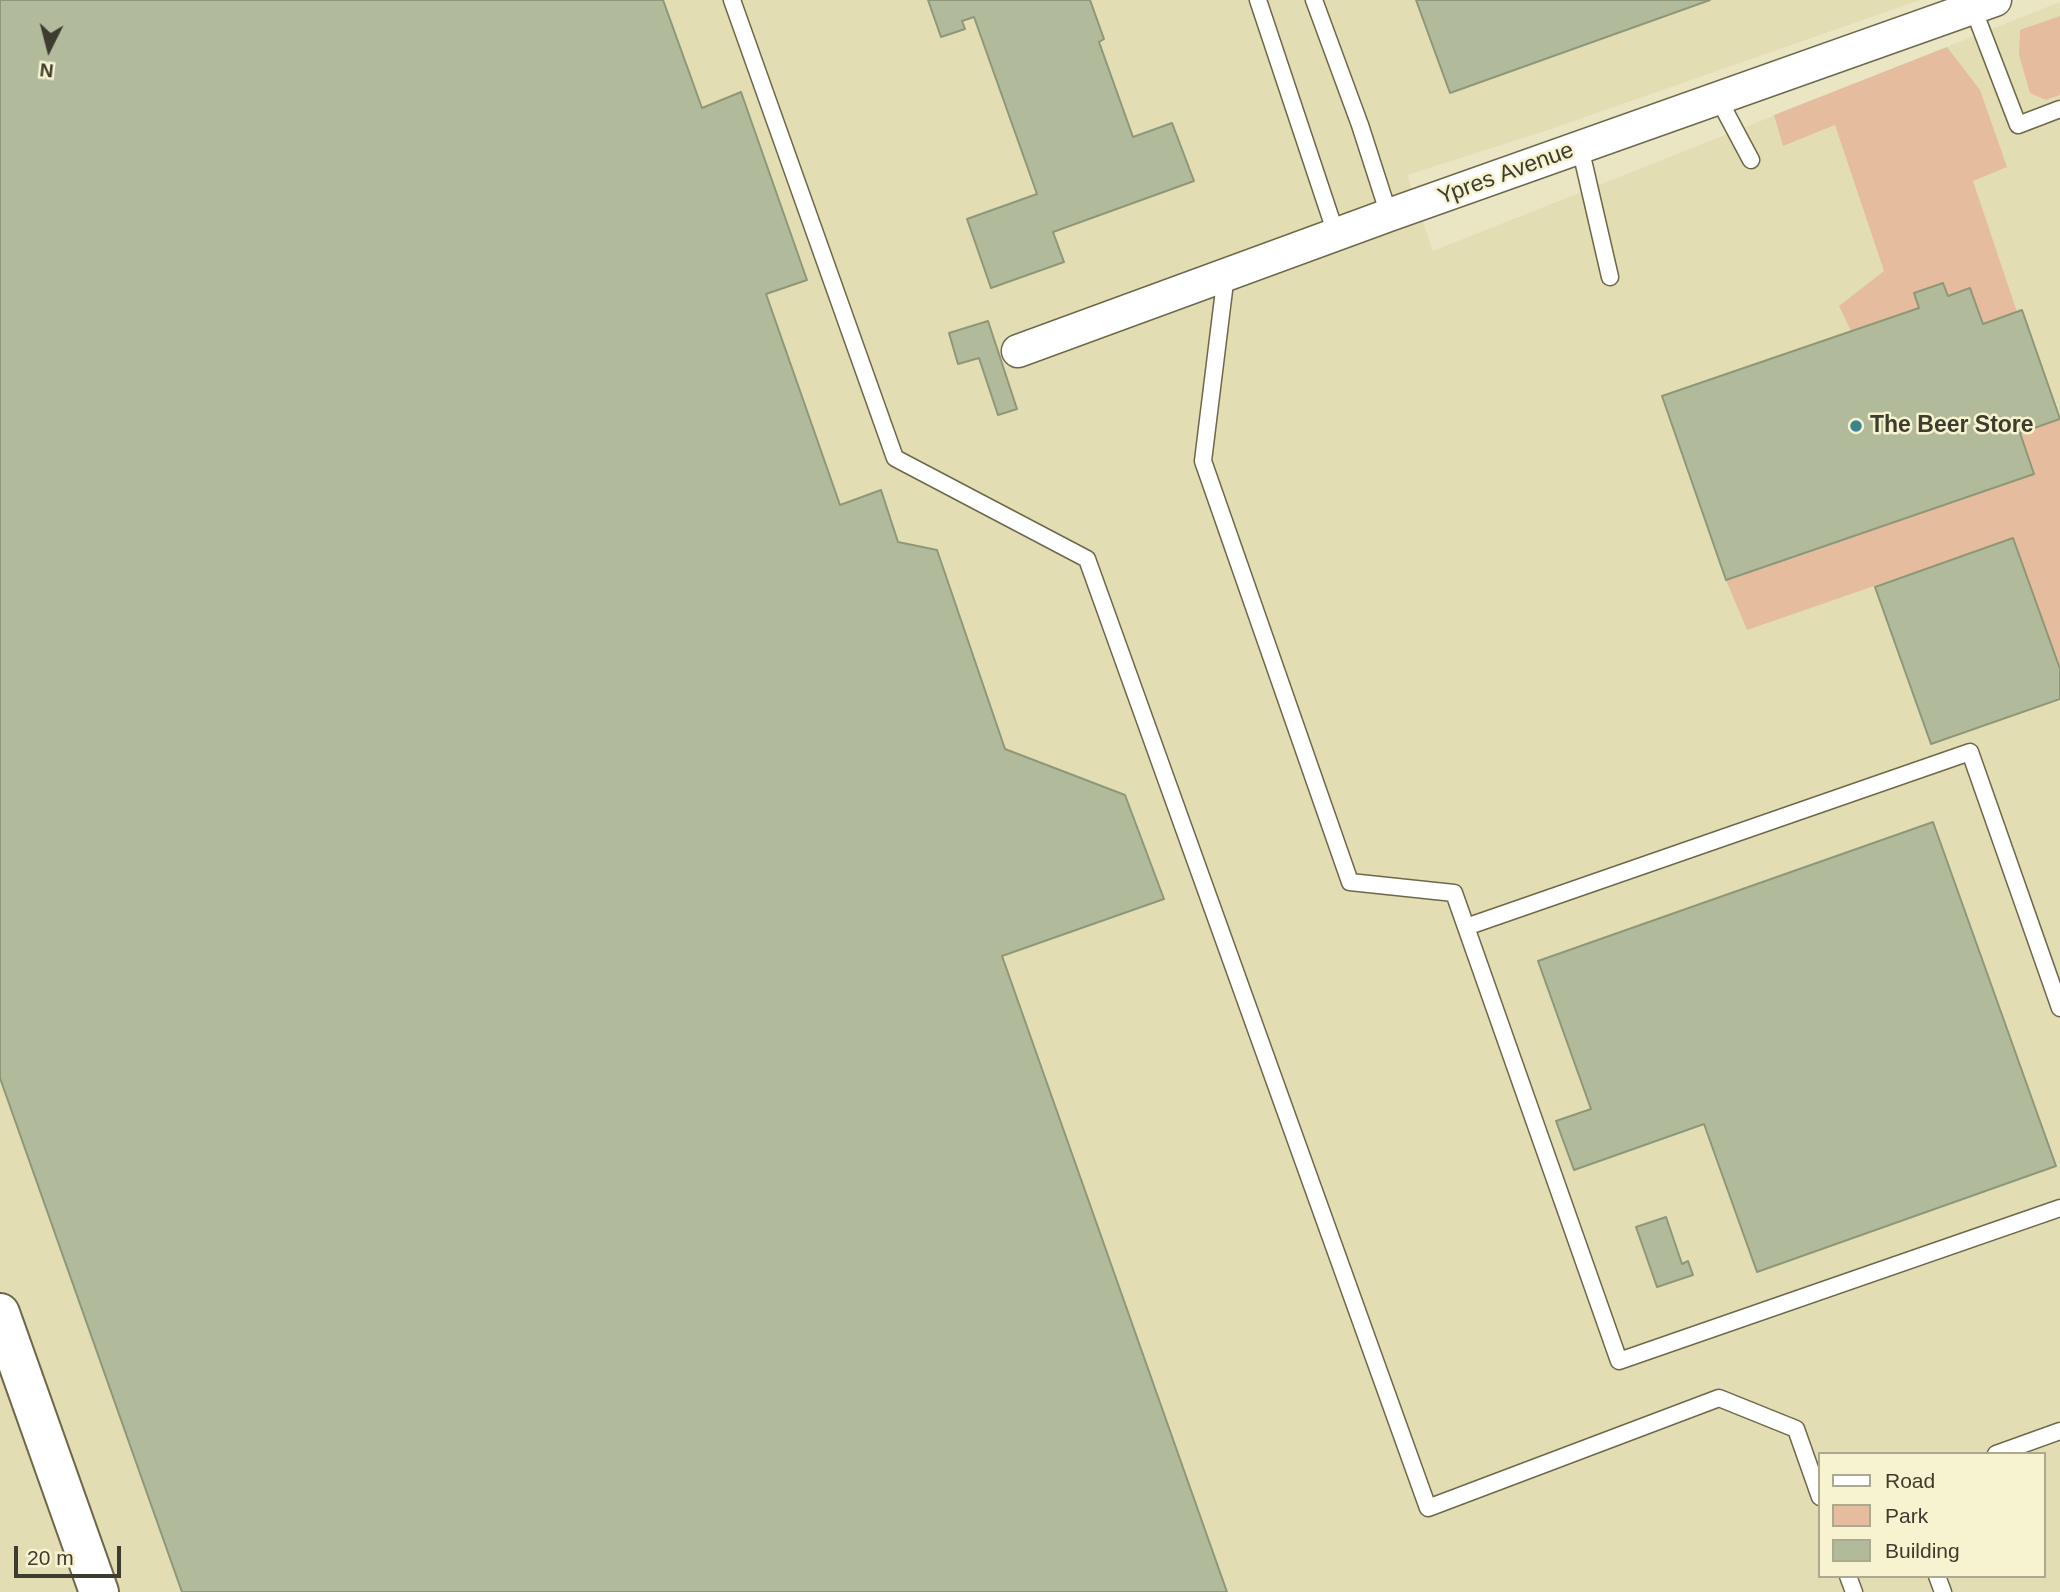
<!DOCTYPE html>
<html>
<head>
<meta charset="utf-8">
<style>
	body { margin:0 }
	#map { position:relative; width:2060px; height:1592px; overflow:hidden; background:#eae5c3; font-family:Arial,sans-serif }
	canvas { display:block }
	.legend { position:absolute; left:1818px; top:1452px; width:228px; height:126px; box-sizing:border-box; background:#f7f2d0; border:2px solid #ada98f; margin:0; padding:9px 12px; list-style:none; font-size:21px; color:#3e3c2e }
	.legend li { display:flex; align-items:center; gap:14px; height:35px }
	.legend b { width:35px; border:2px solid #ada98f }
	.north { position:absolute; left:14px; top:14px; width:70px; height:70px; -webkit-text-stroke:5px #f7f2d0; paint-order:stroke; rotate:186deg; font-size:19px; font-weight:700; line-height:28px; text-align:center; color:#3e3c2e }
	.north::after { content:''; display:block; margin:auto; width:24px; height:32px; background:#3e3c2e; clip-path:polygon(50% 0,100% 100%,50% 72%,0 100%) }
	.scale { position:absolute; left:14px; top:1546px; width:107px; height:32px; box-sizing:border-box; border:4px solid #3e3c2e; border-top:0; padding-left:9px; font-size:21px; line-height:24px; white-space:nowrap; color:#3e3c2e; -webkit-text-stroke:5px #f7f2d0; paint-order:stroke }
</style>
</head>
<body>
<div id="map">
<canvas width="2060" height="1592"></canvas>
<ul class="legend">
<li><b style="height:9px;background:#fff"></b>Road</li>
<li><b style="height:19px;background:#e5bd9e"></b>Park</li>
<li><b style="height:19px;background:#b1bb9b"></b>Building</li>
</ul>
<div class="north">N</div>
<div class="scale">20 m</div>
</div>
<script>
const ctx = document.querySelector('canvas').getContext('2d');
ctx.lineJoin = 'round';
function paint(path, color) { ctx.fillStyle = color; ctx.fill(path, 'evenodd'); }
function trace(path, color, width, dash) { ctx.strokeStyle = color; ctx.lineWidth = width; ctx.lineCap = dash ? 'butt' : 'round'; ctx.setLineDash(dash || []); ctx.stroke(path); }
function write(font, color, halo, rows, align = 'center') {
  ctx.font = font + ' Arial,sans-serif'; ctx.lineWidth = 5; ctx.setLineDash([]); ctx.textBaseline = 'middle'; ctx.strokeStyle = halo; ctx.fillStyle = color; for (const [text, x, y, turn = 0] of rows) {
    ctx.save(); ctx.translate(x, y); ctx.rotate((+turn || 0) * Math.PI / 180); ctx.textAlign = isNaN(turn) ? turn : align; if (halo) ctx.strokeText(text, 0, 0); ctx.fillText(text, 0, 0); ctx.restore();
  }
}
paint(new Path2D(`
	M0 0H1920L1545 131 1407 175 1433 251 2060 2V1592H0ZM1820 1454H2044V1576H1820Z`), '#e3ddb3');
paint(new Path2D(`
	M2060 16V95L2046 100 2030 93 2019 55 2020 30Z
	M1947 47 1980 90 2007 167 1973 181 2017 312 1983 324 1970 288 1948 296 1942 283 1914 293 1919 308 1851 331 1839 306 1884 271 1835 125 1783 146 1774 115Z
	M2060 419V669L2013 538 1747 630 1726 580 2034 474 2020 433Z`), '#e5bd9e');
const building = new Path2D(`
	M0 0H663L702 108 741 92 807 280 766 294 840 505 881 490 898 542 937 550 1005 749 1125 795 1164 899 1002 956 1227 1592H182L0 1078Z
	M928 0H1090L1104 39 1099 42 1133 137 1172 123 1194 181 1053 232 1064 262 991 288 967 219 1037 194 974 17 962 21 965 29 941 37Z
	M1416 0H1710L1450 93Z
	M1943 283 1948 296 1970 288 1983 324 2022 310 2060 419 2020 433 2034 474 1726 580 1662 396 1919 308 1914 293Z
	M988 321 1017 409 998 415 979 358 958 364 949 333Z
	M2013 538 2060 669V699L1931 744 1875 587Z
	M1933 822 2056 1166 1757 1272 1704 1124 1574 1170 1556 1121 1591 1109 1538 961Z
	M1666 1217 1682 1264 1688 1261 1693 1275 1657 1287 1636 1227Z`);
paint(building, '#b1bb9b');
trace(building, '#8e9879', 2);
const lane = new Path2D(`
	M732 0 895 458 1087 559 1428 1508 1719 1398 1796 1429 1820 1497
	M1258 0 1336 234
	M1314 0 1360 125 1389 215
	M1973 8 2018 125 2060 109
	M1718 98 1751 160
	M1580 147 1610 277
	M1226 274 1203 461 1350 882 1454 893 1619 1361 2060 1208
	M1466 927 1970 752 2060 1008
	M1996 1454 2060 1431
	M1848 1576 1854 1592
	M1937 1576 1943 1592`);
const street = new Path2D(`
	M1018 351 1389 215 1995 0`);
const secondary = new Path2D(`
	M0 1313 99 1592`);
trace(lane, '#6d684a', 19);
trace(street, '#6d684a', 35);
trace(secondary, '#6d684a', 42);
trace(lane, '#fff', 16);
trace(street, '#fff', 32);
trace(secondary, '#fff', 38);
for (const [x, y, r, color] of [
	[1856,426,7,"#3c848b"]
]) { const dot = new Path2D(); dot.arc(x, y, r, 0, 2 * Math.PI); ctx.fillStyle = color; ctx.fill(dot); trace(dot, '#f7f2d0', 2.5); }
write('23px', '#3e3c2e', '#f7f2d0', [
	["Ypres Avenue",1506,174,-20]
]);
write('bold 23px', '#3e3c2e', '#f7f2d0', [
	["The Beer Store",1870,426]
], 'left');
</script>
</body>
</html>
